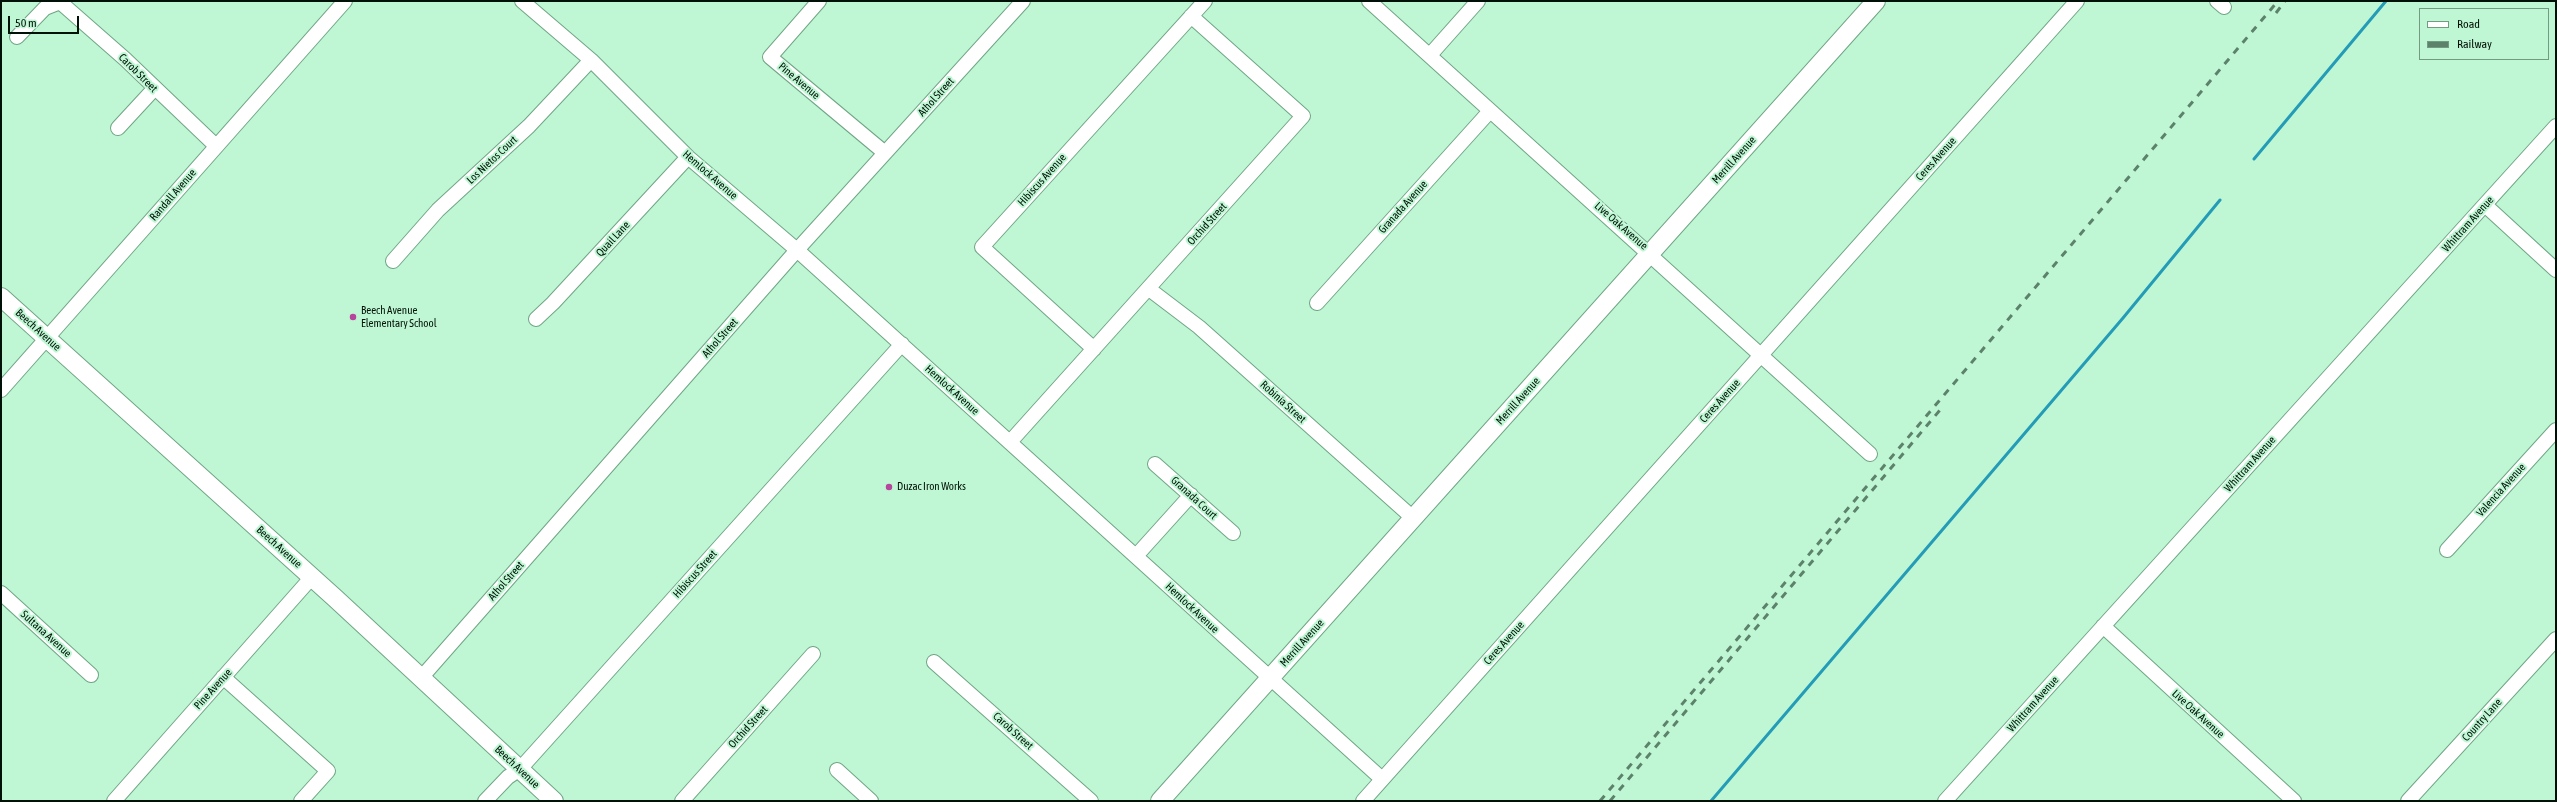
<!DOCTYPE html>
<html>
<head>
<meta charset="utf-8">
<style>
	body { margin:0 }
	#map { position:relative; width:2557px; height:802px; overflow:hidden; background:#bff7d4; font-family:"Asap Condensed",sans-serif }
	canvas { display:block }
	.frame { position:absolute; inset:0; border:2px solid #001207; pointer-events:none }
	.legend { position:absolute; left:2419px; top:8px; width:130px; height:52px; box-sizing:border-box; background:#bff7d4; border:1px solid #739b82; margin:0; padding:5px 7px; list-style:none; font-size:12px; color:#001207 }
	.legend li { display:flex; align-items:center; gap:8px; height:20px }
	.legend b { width:20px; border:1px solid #739b82 }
	.scale { position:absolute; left:8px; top:16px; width:71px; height:18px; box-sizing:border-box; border:2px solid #001207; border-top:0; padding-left:5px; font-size:12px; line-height:14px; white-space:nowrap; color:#001207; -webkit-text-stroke:3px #bff7d4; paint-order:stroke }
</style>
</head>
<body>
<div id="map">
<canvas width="2557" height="802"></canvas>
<div class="frame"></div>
<ul class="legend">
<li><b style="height:5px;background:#fff"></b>Road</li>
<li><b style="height:5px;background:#5d826b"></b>Railway</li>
</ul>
<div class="scale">50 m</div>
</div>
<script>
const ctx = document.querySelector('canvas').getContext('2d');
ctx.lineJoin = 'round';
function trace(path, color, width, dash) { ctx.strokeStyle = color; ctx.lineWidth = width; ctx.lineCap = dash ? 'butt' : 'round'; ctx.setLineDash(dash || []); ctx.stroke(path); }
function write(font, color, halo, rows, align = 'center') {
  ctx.font = font + ' "Asap Condensed",sans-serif'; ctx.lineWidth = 4; ctx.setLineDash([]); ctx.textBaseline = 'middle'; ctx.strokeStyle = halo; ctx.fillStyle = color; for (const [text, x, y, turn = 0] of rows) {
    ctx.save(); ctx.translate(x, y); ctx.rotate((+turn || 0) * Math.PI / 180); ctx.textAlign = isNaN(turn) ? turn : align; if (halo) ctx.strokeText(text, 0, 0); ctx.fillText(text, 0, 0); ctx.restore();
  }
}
trace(new Path2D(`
	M2254 159 2386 1
	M1711 801 2123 318 2220 200`), '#249cb7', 3);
const minor = new Path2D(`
	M522 1 591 60 688 157 797 250 1382 779
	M819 1 770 57 885 153
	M1369 1 1870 454
	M2217 1 2224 7
	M17 37 45 8 60 2 125 59 216 146
	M1430 55 1478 1
	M118 128 154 89
	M2485 205 2556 270
	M393 261 438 210 529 126 591 60
	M1149 289 1199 327 1413 518
	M1317 303 1490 111
	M536 319 553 303 688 157
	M1094 349 982 247 1205 1
	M1 390 345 1
	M1010 442 1303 116 1191 16
	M1155 464 1233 533
	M2447 550 2556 430
	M1136 556 1191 495
	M1 593 91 675
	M2103 626 2294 801
	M934 662 1091 801
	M223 677 328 771 301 801
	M421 678 797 250 1023 1
	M837 770 871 801
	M114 801 312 577
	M485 801 508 777 520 769 902 344
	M682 801 813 654
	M1363 801 2077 1
	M1945 801 2556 126
	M2408 801 2556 639`);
const major = new Path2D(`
	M1 297 335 598 554 801
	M1160 801 1876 1`);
trace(minor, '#70a585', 16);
trace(major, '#70a585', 20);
trace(minor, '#fff', 14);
trace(major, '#fff', 18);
trace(new Path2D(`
	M2276 13 2285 1
	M1600 801 2278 1
	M1610 801 1940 410`), '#5d826b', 3, [7, 7]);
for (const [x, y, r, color] of [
	[353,317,4,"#b7449d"],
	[889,487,4,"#b7449d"]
]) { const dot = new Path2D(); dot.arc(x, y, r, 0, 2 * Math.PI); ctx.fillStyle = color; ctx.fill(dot); trace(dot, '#bff7d4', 1.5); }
write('11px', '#001207', '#bff7d4', [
	["Carob Street",138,73,45],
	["Pine Avenue",799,81,40],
	["Athol Street",936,97,-48],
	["Ceres Avenue",1936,159,-48],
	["Los Nietos Court",492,160,-43],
	["Merrill Avenue",1734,160,-48],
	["Hemlock Avenue",710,175,41],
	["Hibiscus Avenue",1042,180,-48],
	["Randall Avenue",173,195,-49],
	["Granada Avenue",1403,207,-48],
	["Orchid Street",1207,224,-48],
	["Whittram Avenue",2468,224,-48],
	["Live Oak Avenue",1621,226,41],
	["Quail Lane",613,239,-47],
	["Beech Avenue",38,330,42],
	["Athol Street",720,338,-49],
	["Hemlock Avenue",952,390,42],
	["Merrill Avenue",1518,401,-48],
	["Ceres Avenue",1720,401,-48],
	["Robinia Street",1283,402,42],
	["Whittram Avenue",2250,464,-48],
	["Valencia Avenue",2501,490,-48],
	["Granada Court",1194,498,42],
	["Beech Avenue",279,547,42],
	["Hibiscus Street",695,574,-48],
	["Athol Street",506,581,-49],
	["Hemlock Avenue",1192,608,43],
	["Sultana Avenue",46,634,42],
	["Merrill Avenue",1302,643,-48],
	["Ceres Avenue",1504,643,-48],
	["Pine Avenue",213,689,-48],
	["Whittram Avenue",2033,704,-48],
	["Live Oak Avenue",2198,714,42],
	["Country Lane",2482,720,-48],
	["Orchid Street",748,727,-48],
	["Carob Street",1013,731,42],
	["Beech Avenue",517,767,43]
]);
write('11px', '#001207', '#bff7d4', [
	["Beech Avenue",361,311],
	["Elementary School",361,324],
	["Duzac Iron Works",897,487]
], 'left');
</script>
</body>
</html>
